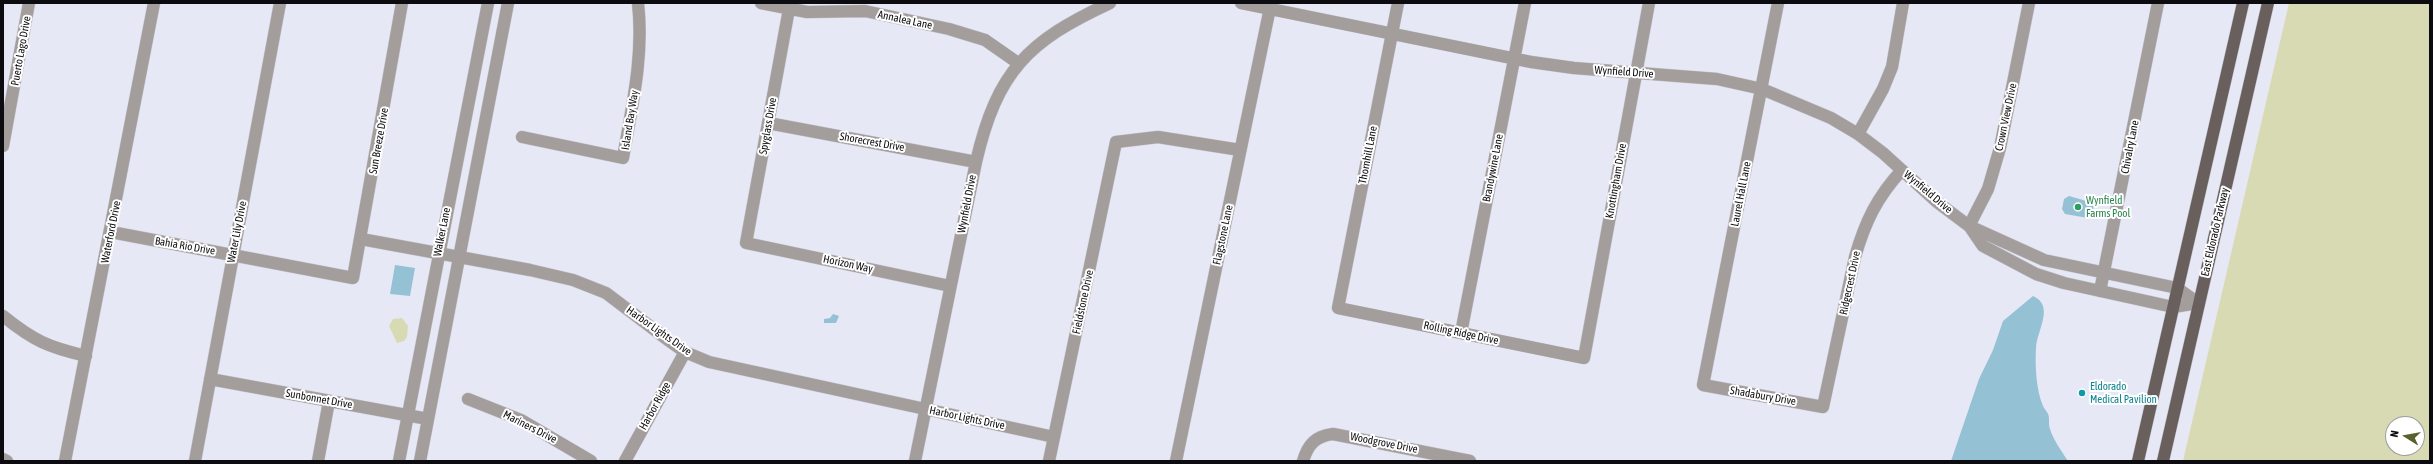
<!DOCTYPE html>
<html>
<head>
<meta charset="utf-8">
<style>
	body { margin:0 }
	#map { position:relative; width:2433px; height:464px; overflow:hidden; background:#e7e8f5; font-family:"Asap Condensed",sans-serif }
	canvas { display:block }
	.frame { position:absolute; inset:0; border:4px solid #0c0c10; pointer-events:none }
	.north { position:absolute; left:2385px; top:416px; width:40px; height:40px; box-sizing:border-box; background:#fff; border:1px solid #9e9e9f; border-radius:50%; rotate:281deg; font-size:11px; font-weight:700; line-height:16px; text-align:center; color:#0c0c10 }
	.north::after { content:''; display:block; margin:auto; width:14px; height:18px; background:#5a602e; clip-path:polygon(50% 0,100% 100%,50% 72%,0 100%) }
</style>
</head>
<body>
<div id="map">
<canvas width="2433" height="464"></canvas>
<div class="frame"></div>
<div class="north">N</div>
</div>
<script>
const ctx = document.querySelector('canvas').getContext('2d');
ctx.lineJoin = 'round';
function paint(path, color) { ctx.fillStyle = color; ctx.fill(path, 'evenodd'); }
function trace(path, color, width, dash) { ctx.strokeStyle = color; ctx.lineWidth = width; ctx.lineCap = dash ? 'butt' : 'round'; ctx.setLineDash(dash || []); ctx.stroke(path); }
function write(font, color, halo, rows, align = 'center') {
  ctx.font = font + ' "Asap Condensed",sans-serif'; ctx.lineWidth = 4; ctx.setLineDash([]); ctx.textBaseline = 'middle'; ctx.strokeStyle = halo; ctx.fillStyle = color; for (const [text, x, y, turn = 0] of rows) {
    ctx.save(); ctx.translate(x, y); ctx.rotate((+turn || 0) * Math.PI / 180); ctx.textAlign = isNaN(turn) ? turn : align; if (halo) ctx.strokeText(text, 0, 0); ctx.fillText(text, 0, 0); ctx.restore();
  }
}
paint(new Path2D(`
	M2289 3H2430V461H2183ZM2393 424H2417V448H2393Z
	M402 318 408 326 407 337 404 341 397 343 389 326 393 319Z`), '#d8dab3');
paint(new Path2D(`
	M2069 196 2090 202 2094 205 2092 215 2088 218 2065 214 2062 209 2064 199Z
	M395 265 415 268 410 296 390 294Z
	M2033 296C2055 306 2037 330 2036 348 2035 365 2036 390 2043 406 2044 409 2047 411 2048 414 2050 418 2048 424 2050 429 2053 439 2062 452 2068 461H1951L1979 379 1993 350 2003 321Z
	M833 314 839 316 836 323H824V319L830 318Z`), '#95c1d5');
const minor = new Path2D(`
	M761 3 807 12 865 11 949 29 985 40 1018 63
	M1241 3 1531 62 1574 68 1717 79 1762 89 1831 118 1858 134 1883 153 1937 202 1969 226 2044 260 2177 288 2198 303
	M1398 3 1338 308 1584 358 1649 3
	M1778 3 1703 385 1823 407 1855 257C1865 222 1877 197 1902 170
	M789 9 746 243 950 286
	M768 123 976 162
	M1858 134 1883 89 1892 67 1903 3
	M522 137 623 158C632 106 644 56 638 3
	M3 146 29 3
	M1969 226 1988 189 2000 148 2029 3
	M1970 227 1983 246 2036 274 2064 283 2173 307 2198 303
	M111 232 353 278 402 3
	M361 239 530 270 573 280 606 293 668 340 685 352 709 362 1054 437
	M2100 291 2158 3
	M3 316C34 341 48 347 86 356
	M1461 333 1525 3
	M210 379 428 419
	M468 399 521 420 591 461
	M3 459 7 461
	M65 461 154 3
	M195 461 280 3
	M318 461 329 401
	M399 461 488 3
	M420 461 508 3
	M625 461 685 352
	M915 461 976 162C997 71 1028 41 1110 3
	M1049 461 1116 142 1158 137 1240 150
	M1176 461 1271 3
	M1303 461C1308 444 1316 436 1333 434L1470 461`);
const major = new Path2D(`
	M2138 461 2243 3
	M2163 461 2268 3`);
trace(minor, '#c4c5d0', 13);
trace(major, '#c4c5d0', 13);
trace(minor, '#a39d9b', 12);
trace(major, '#695f5c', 12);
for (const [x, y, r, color] of [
	[2078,207,4,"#2e9e5b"],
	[2082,393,4,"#0f9aa8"]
]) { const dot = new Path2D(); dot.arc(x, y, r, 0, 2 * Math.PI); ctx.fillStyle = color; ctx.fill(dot); trace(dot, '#fff', 1.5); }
write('11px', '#0c0c10', '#fff', [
	["Annalea Lane",905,20,12],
	["Puerto Lago Drive",21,51,-80],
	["Wynfield Drive",1624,72,4],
	["Crown View Drive",2006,117,-78],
	["Island Bay Way",630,120,-81],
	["Spyglass Drive",768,126,-80],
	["Sun Breeze Drive",379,141,-80],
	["Shorecrest Drive",872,142,10],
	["Chivalry Lane",2130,147,-79],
	["Thornhill Lane",1368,155,-79],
	["Brandywine Lane",1493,168,-79],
	["Knottingham Drive",1616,181,-80],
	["Wynfield Drive",1928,192,40],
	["Laurel Hall Lane",1741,194,-79],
	["Wynfield Drive",967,204,-79],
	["Waterford Drive",111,232,-79],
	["Water Lily Drive",237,232,-79],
	["Walker Lane",442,232,-79],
	["East Eldorado Parkway",2215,232,-77],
	["Flagstone Lane",1223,235,-78],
	["Bahia Rio Drive",185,246,10],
	["Horizon Way",848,264,12],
	["Ridgecrest Drive",1850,283,-78],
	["Fieldstone Drive",1083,302,-78],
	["Harbor Lights Drive",659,331,35],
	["Rolling Ridge Drive",1461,333,12],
	["Shadabury Drive",1763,396,10],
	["Sunbonnet Drive",319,399,10],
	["Harbor Ridge",655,406,-61],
	["Harbor Lights Drive",967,418,12],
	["Mariners Drive",530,427,27],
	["Woodgrove Drive",1384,443,11]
]);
write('11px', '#27864d', '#fff', [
	["Wynfield",2086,201],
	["Farms Pool",2086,214]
], 'left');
write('11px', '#0d838f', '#fff', [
	["Eldorado",2090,387],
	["Medical Pavilion",2090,400]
], 'left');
</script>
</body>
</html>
